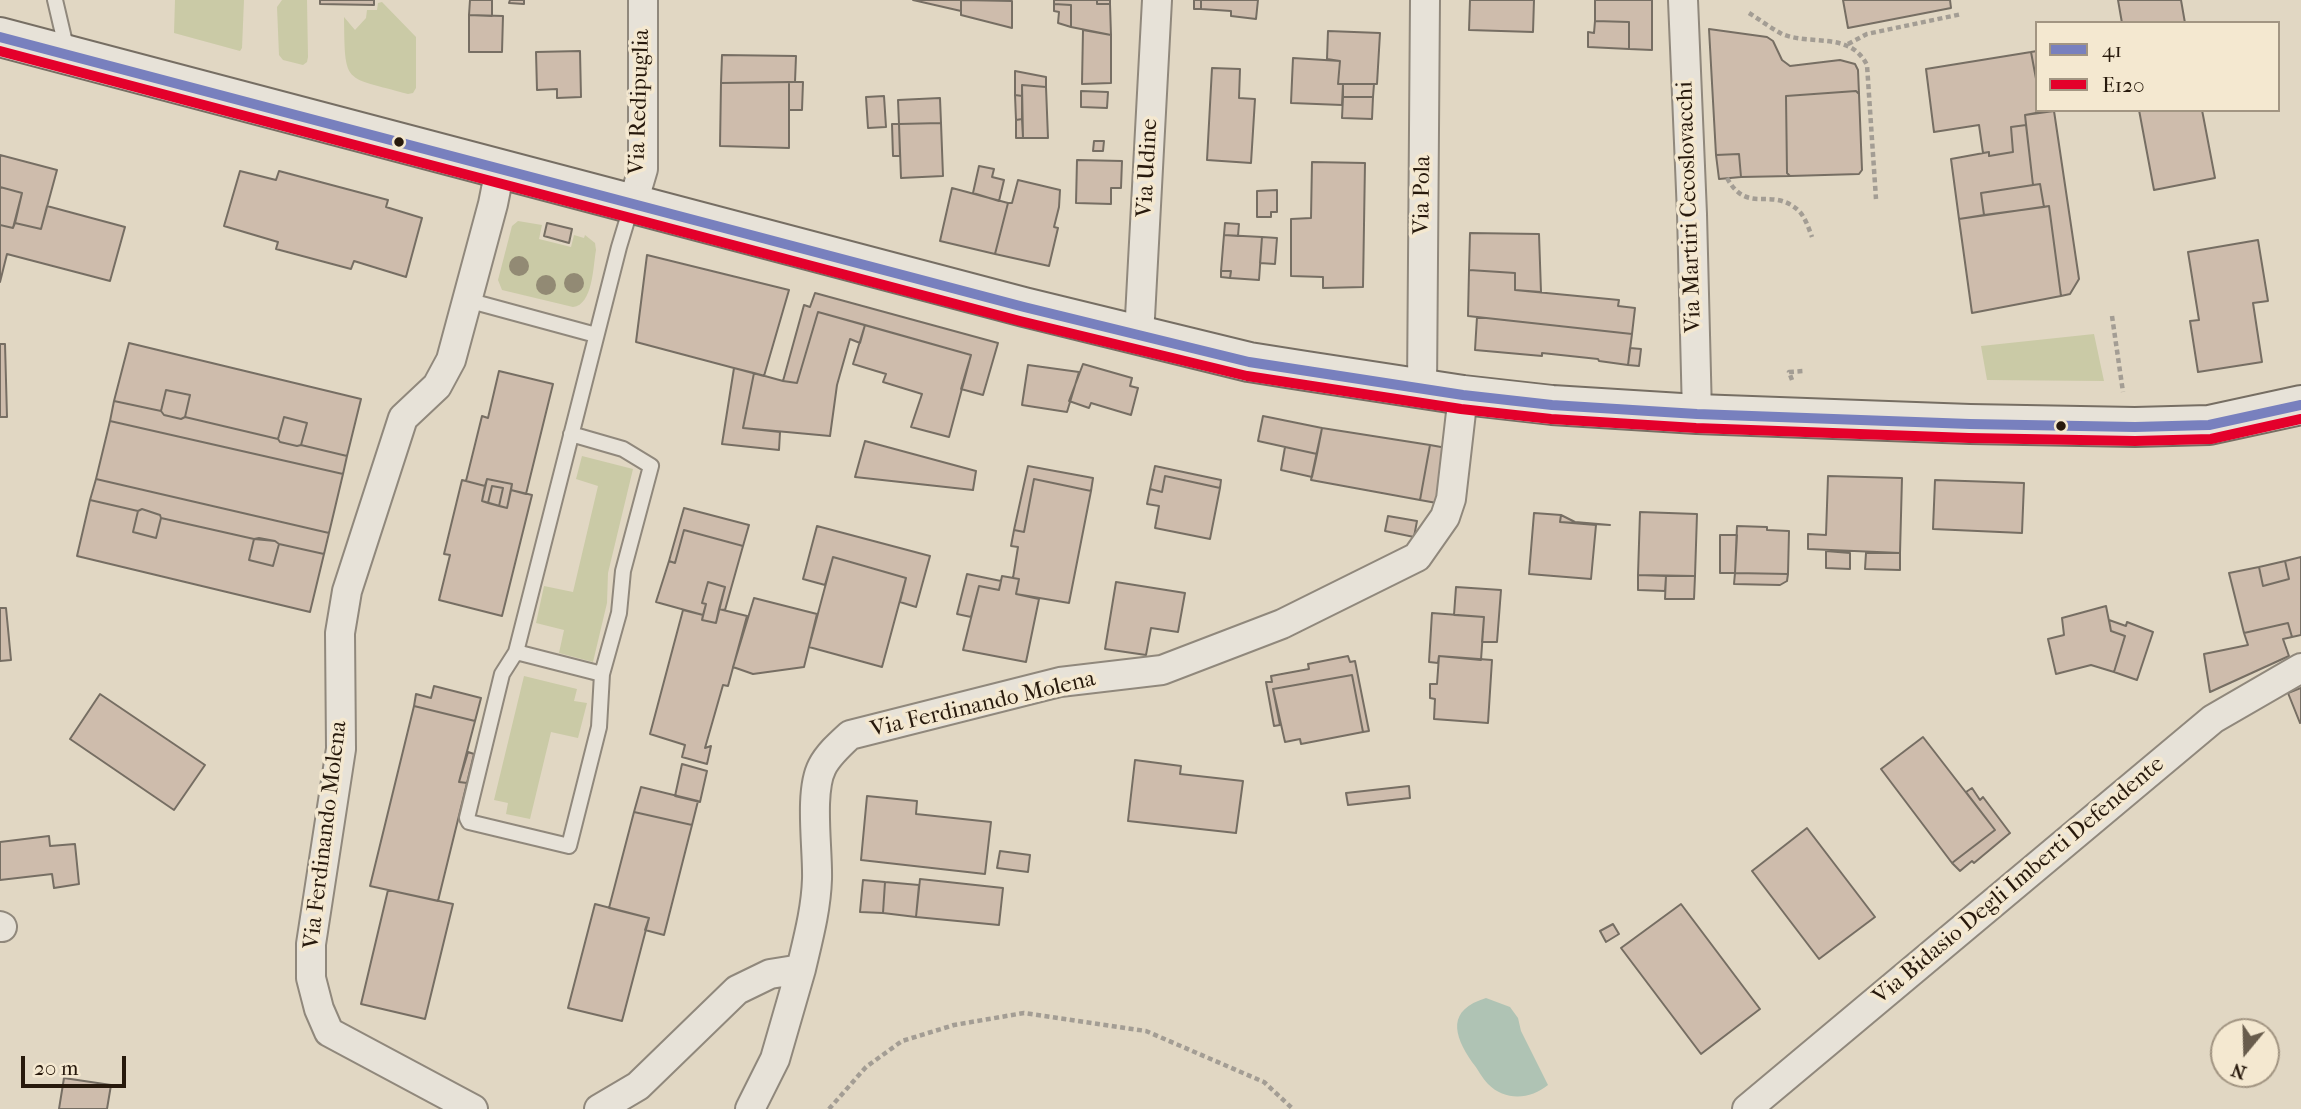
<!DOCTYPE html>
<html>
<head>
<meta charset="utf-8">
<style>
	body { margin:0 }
	#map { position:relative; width:2301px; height:1109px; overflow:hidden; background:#e1d7c3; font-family:"IM FELL French Canon",serif }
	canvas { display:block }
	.legend { position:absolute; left:2035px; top:21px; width:245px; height:91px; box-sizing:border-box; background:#f4e8d0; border:2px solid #a29582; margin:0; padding:9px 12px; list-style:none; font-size:21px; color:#27190c }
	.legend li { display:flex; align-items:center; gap:14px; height:35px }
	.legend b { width:35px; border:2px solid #a29582 }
	.north { position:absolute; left:2210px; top:1018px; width:70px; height:70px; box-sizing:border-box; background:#f4e8d0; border:2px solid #a29582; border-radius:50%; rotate:199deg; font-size:19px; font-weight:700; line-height:28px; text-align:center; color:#27190c }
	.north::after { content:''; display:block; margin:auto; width:24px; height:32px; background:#685c4c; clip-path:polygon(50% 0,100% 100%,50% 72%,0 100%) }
	.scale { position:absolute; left:21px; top:1056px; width:105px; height:32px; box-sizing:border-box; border:4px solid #27190c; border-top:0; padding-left:9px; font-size:21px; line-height:24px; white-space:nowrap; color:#27190c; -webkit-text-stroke:5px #f4e8d0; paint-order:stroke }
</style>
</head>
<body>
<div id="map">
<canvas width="2301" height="1109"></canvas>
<ul class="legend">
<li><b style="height:9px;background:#7880be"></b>41</li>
<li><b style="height:9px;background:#e4002b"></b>E120</li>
</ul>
<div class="north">N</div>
<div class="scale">20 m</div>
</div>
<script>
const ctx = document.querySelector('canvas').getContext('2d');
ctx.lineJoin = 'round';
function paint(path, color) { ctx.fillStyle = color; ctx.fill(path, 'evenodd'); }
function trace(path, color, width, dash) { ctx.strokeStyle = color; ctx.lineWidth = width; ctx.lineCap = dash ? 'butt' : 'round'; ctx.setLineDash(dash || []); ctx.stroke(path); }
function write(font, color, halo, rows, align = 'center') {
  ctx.font = font + ' "IM FELL French Canon",serif'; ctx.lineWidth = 7; ctx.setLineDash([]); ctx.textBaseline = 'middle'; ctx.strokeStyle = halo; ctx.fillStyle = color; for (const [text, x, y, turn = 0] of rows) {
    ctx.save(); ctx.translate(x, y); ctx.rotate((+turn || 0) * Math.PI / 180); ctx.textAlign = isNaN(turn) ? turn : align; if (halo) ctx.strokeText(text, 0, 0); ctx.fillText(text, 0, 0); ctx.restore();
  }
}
paint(new Path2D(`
	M175 0H244L242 48 240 51 174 33Z
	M282 0H307L308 57 307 62 303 65 283 60 279 55 277 7Z
	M382 2 416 37V88L413 93 408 94C343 76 345 86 344 17L355 30 366 18 367 10H377L378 3Z
	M518 221 542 225 539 239 571 247 574 235 584 238 585 235 595 243 596 250C593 266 593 305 573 307L502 290 498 280 512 226Z
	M2094 334 2104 381 1987 380 1981 346Z
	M582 456 633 469 608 573 607 603 593 662 559 653 564 630 536 623 544 586 573 592 598 486 576 479Z
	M524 676 577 689 574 701 587 703 578 738 551 732 530 819 506 814 508 803 494 800Z`), '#cacaa6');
paint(new Path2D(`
	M1486 998 1510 1007 1518 1018 1521 1031 1548 1085C1531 1099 1506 1102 1488 1084 1482 1078 1478 1069 1472 1062 1453 1034 1447 1010 1486 998Z`), '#afc3b4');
const building = new Path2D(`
	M320 0H374V5L320 4Z
	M470 0H492V16L469 15Z
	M510 0H524V4L509 3Z
	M913 0H961V11Z
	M961 0 1012 1V28L961 15Z
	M1054 0H1097V4H1110L1111 35 1071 27V5L1054 4Z
	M1097 0H1110V4H1097Z
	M1194 0H1201V9H1194Z
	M1201 0H1258L1256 19 1231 16V11L1201 9Z
	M1470 0H1534L1533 32 1469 30Z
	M1595 0H1652V50L1629 49V22L1595 21Z
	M1843 0H1950L1951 8 1848 28Z
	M2118 0H2181L2185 23H2122Z
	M1054 4 1071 5V27L1058 23 1059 12 1054 11Z
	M469 15 503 16 502 52H469Z
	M1595 21 1629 22V49L1588 47V32L1594 33Z
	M1709 29 1767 37 1773 41 1782 60 1790 66 1840 60 1855 64 1858 70 1859 94 1856 91 1786 96 1787 173 1790 176 1741 177 1739 154 1716 155Z
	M1083 30 1111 35V83L1082 84Z
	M1328 31 1380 33 1377 84H1338L1340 61 1327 59Z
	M580 51 581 97 557 98V89L537 90 536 52Z
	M2037 51V84L2031 52Z
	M2031 52 2037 84V110H2041V112L2025 115 2026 125 2011 127 2013 152 1989 156V152L1983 153 1979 125 1934 132 1926 69Z
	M722 55 796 56 795 82 721 83Z
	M1293 58 1340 61 1338 84H1343L1342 105 1291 103Z
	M1212 68 1240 69 1239 98 1255 99 1251 163 1207 160Z
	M1015 71 1046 77V87L1022 85V96L1015 95Z
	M789 82V148L720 146 721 83Z
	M789 82H803L802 110H789Z
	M1343 84H1374L1373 97H1343Z
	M1022 85 1046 87 1048 138H1023Z
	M1081 91 1108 92 1107 108 1081 107Z
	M1856 91 1859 94 1862 170 1859 174 1790 176 1787 173 1786 96Z
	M1015 95 1022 96V119L1016 120Z
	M884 96 886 127 868 128 866 97Z
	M1343 97H1373L1372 119 1342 118Z
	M940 98 941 123 899 124 898 100Z
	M2139 110H2202L2215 178 2154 190Z
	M2054 111 2079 279 2070 294 2061 296 2049 206 2044 207 2040 184 2033 185 2025 115Z
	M1022 119 1023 138H1016V120Z
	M941 123 943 176 901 178 899 124Z
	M892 124H899L900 156H893Z
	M2026 125 2033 185 1981 193 1984 215 1959 219 1951 159 1989 152V156L2013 152 2011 127Z
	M1094 141H1104L1103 151H1093Z
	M1739 154 1741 177 1719 179 1716 155Z
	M0 155 57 170 41 229 15 223 22 193 0 187Z
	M1077 160 1122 161 1121 188H1111V204L1076 203Z
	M1312 162 1365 163 1363 287 1323 288V277L1291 276V219L1311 218Z
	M979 166 994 169 992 177 1004 180 999 201 973 193Z
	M240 171 276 180 279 171 388 200 386 207 422 218 406 277 354 261 351 269 276 249 278 242 224 226Z
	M1018 180 1060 190 1059 207 1054 227 1058 228 1049 266 995 254 1008 203H1012Z
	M2040 184 2044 207 1984 215 1981 193Z
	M0 187 22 193 13 228 0 225Z
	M952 188 1008 203 995 254 940 241Z
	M1277 190V212H1271V217H1257V191Z
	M47 206 125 227 110 281 7 254 0 282V225L13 228 15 223 41 229Z
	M2049 206 2061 296 1972 313 1959 219Z
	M547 223 572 229 569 243 544 236Z
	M1225 223 1239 224 1238 236 1224 235Z
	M1470 233 1539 234 1541 292 1515 290V273L1469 270Z
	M1224 235 1262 237 1259 280 1230 278 1231 271H1221Z
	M1262 237 1277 238 1275 264 1260 263Z
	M2258 240 2268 301 2253 303 2262 362 2198 372 2190 321 2199 320 2188 252Z
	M647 255 789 290 764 376 636 342Z
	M1469 270 1515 273V290L1619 300 1618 306 1635 308 1632 334 1468 316Z
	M1221 271H1231L1230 278 1221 277Z
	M815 293 998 343 983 395 961 389 971 355 818 312 797 383 783 381 804 305 810 307Z
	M818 312 865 325 860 343 850 339 837 385 830 436 743 428 754 373 783 381 797 383Z
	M1477 317 1632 334 1628 365 1599 361 1598 359 1542 353V356L1475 350Z
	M865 325 971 355 949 437 911 427 922 394 883 382 886 374 853 364Z
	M129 343 361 399 347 456 301 445 307 423 284 417 278 439 185 417 190 395 166 390 161 411 114 401Z
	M0 344H5L7 417H0Z
	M1630 348 1641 349 1639 366 1628 365Z
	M1083 364 1132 378 1130 386 1138 388 1131 415 1091 403 1089 408 1069 401Z
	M1028 365 1079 372 1067 412 1022 405Z
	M734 368 754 373 743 428 780 432 779 450 722 444Z
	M499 371 553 384 526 494 511 490 512 484 487 479 485 486 466 481 482 416 488 418Z
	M166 390 190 395 185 417 181 419 164 415 161 411Z
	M114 401 161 411 164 415 181 419 185 417 278 439 280 442 297 446 301 445 347 456 343 474 110 421Z
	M1263 416 1322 428 1317 454 1258 441Z
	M284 417 307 423 301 445 297 446 280 442 278 439Z
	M110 421 343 474 329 533 96 479Z
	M1322 428 1430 445 1420 500 1311 480Z
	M865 441 976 471 973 490 855 477Z
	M1430 445 1452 449 1442 504 1420 500Z
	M1285 447 1317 454 1312 477 1281 470Z
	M1028 466 1093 478 1091 491 1034 479 1024 532 1014 530Z
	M1155 466 1221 480 1220 488 1165 476 1162 492 1150 489Z
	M1165 476 1220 488 1210 539 1155 528 1159 506 1147 504 1150 489 1162 492Z
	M1828 476 1902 478 1900 553 1808 549V534L1826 535Z
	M96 479 329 533 324 554 279 544 275 541 254 539 161 518 160 515 142 509 138 511 90 500Z
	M487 479 512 484 507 508 499 506 503 488 492 486 488 503 482 501Z
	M1034 479 1091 491 1069 603 1016 594 1019 579 1013 578 1018 547 1011 546 1014 530 1024 532Z
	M462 480 485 486 482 501 507 508 511 490 532 495 502 616 439 600 450 555 444 554Z
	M1935 480 2024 483 2022 533 1933 529Z
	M492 486 503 488 499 506 488 503Z
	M90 500 138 511 133 532 156 538 161 518 254 539 249 560 273 566 279 544 324 554 310 612 77 556Z
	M684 508 749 525 743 546 684 530 675 563 669 561Z
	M142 509 160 515 161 518 156 538 133 532 138 511Z
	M1640 512 1697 514 1695 576 1638 575Z
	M1534 513 1561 515 1560 522 1596 525 1591 579 1529 574Z
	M1561 515 1575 522 1610 525 1560 522Z
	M1388 516 1417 521 1414 537 1385 531Z
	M817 526 930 556 916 607 900 602 906 578 833 557 825 585 803 579Z
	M1737 526 1767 527V530L1789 531 1788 574 1735 573Z
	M684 530 743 546 725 610 719 609 725 587 708 582 702 603 706 604 703 615 656 602 669 561 675 563Z
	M1720 535H1737L1735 573H1720Z
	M259 538 275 541 279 544 273 566 249 560 254 539Z
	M1826 551 1850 553V569L1826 568Z
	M1866 553H1900V570L1865 569Z
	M833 557 906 578 882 667 809 647Z
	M2301 557V635L2292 637 2288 623 2244 633 2229 573 2259 567 2263 586 2289 579 2285 561Z
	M2285 561 2289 579 2263 586 2259 567Z
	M1735 573 1788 574 1787 581 1780 585 1734 584Z
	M967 574 1001 581 999 590 979 586 971 617 957 614Z
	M1638 575 1666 576 1665 591 1638 590Z
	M1002 576 1019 579 1016 594 1039 599 1026 662 963 650 979 586 999 590Z
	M1666 576H1695L1694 599H1665Z
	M708 582 725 587 716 623 702 620 706 604 702 603Z
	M1116 582 1185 593 1178 632 1151 628 1146 655 1105 649Z
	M1456 587 1501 590 1497 642H1482L1484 617 1454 615Z
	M754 598 817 614 804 667 753 674 733 667Z
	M2106 606 2111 631 2125 636 2114 672 2091 665 2056 674 2048 639 2064 635 2062 618Z
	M0 608H6L11 660 0 661Z
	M719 609 747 616 728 686 723 685 705 748 711 746 707 764 682 757 685 745 650 734 683 610 703 615 702 620 716 623Z
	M1432 613 1484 617 1481 660 1439 656 1438 663 1429 662Z
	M2109 620 2126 626 2127 622 2153 632 2137 680 2114 672 2125 636 2111 631Z
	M2288 623 2292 637 2283 639 2289 656 2210 692 2204 654 2248 645 2244 633Z
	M1348 656 1350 662 1355 661 1369 731 1363 732 1352 675 1273 689 1280 725 1274 726 1266 682H1272L1271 676 1309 669 1308 664Z
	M1439 656 1492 660 1488 723 1434 719 1435 699 1430 698V684H1437Z
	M1352 675 1363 732 1301 744 1300 739 1285 742 1273 689Z
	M434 686 481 698 475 721 414 706 416 694 431 698Z
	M2301 688V722L2300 723 2288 693Z
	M100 694 205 765 174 810 70 739Z
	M414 706 475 721 459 782 467 783 438 901 370 886Z
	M1923 737 1995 830 1952 863 1881 769Z
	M468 752 474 754 467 783 459 782Z
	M1135 760 1181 766 1180 774 1243 781 1236 833 1128 821Z
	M682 764 707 771 700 802 675 796Z
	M1409 786 1410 798 1348 805 1346 793Z
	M641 787 698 801 692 825 634 812Z
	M1972 788 1980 800 1983 797 2010 833 1974 863 1972 861 1960 871 1952 863 1995 830 1966 792Z
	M867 796 917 801 916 814 991 822 985 874 861 860Z
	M634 812 692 825 664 935 645 930 649 918 609 908Z
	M1807 828 1875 917 1819 959 1752 871Z
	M49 836 50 846 75 844 79 884 54 888 52 874 0 880V842Z
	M1000 851 1030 855 1028 872 997 868Z
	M920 879 1003 888 999 925 916 917Z
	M863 880 885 882 883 913 860 912Z
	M885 882 919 885 916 917 883 913Z
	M388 890 453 904 425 1019 361 1004Z
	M595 904 649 918 622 1021 568 1008Z
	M1681 904 1760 1009 1701 1054 1621 948Z
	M1613 924 1619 934 1606 942 1600 931Z
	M64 1078 111 1085 107 1109H59Z`);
paint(building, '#cebcac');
trace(building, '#766e63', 2);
const lane = new Path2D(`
	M55 0 67 51
	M467 300 596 335
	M571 434 623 449 651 466 623 571 619 613 602 674 516 652 619 247 632 204
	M516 652 502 674 467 818 469 822 569 846 599 727 602 674`);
const street = new Path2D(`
	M1683 0 1692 214 1697 414
	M633 203 643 169V0
	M1139 336 1157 0
	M1422 389 1425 0
	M0 926 2 927
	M473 1109 329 1032 319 1009 311 978V944L341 749 340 633 347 591 403 418 437 386 451 360 493 204 500 169
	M599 1109 638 1086 737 990 770 974 801 969C808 939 816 910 817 879 818 850 809 792 822 767 828 755 839 745 850 735L1060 682 1162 670 1282 624 1417 557 1445 517 1451 499 1463 395
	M750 1109 775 1059 801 969
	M1747 1109 2213 719 2301 668`);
const secondary = new Path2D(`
	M0 37 1024 307 1249 362 1306 371 1463 395 1552 405 1697 414 1970 424 2135 427 2209 425 2301 405`);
trace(lane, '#90887c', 18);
trace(street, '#90887c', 32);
trace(secondary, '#766e63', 42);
trace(new Path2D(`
	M1749 13C1760 20 1771 28 1782 34 1811 46 1850 31 1867 65L1876 199
	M1848 44 1867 34 1962 14
	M1727 178C1748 216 1771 185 1799 211 1805 217 1809 229 1812 237
	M2112 316 2123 392
	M1792 380 1789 372 1803 371
	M829 1109 866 1067 902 1041 954 1025 1024 1013 1146 1031 1264 1082 1293 1109`), '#a39d94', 4.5, [5, 3.5]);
trace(lane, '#e7e2d8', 14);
trace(street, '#e7e2d8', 28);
trace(secondary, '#e7e2d8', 38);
trace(new Path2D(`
	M0 37 1024 307 1249 362 1463 395 1552 405 1697 414 1970 424 2135 427 2209 425 2301 405`), '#7880be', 10);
trace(new Path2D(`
	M0 51 1020 321 1247 376 1461 409 1551 419 1696 428 1969 438 2135 441 2211 439 2301 419`), '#e4002b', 10);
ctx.fillStyle = '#928a74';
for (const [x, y] of [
	[519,266],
	[574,283],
	[546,285]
]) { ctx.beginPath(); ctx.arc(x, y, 10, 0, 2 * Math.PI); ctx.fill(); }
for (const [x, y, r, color] of [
	[399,142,6,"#27190c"],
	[2061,426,6,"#27190c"]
]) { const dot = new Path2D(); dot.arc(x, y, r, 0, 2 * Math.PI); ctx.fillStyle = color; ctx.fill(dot); trace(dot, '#f4e8d0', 2.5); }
write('23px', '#27190c', '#f4e8d0', [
	["Via Redipuglia",640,102,-88],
	["Via Udine",1148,168,-87],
	["Via Pola",1423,195,-89],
	["Via Martiri Cecoslovacchi",1690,207,-92],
	["Via Ferdinando Molena",983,705,-13],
	["Via Ferdinando Molena",326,835,-83],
	["Via Bidasio Degli Imberti Defendente",2019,881,-40]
]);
</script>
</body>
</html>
